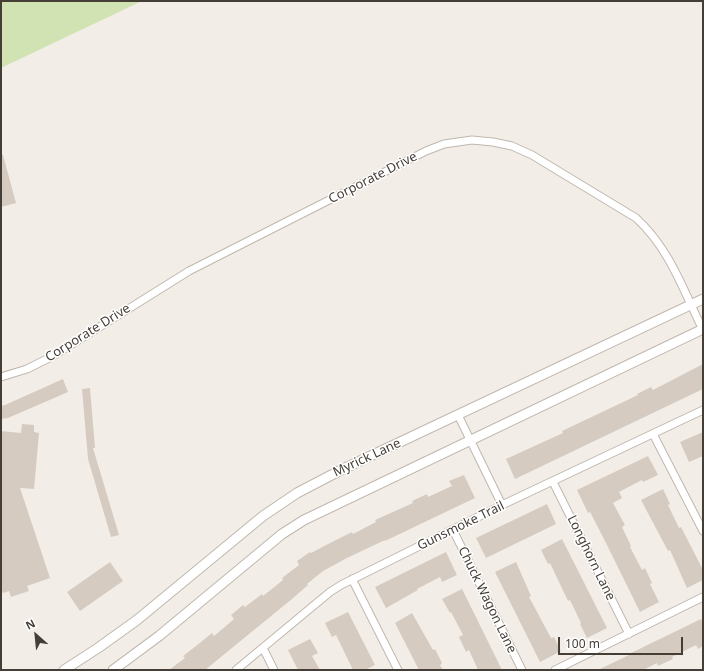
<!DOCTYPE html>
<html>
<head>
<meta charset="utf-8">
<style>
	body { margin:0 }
	#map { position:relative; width:704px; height:671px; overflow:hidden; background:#f2eee7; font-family:"Noto Sans",sans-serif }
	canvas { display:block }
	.frame { position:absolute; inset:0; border:2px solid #453e37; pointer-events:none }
	.north { position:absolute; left:16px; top:615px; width:40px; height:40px; -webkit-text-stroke:3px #fff; paint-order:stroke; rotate:333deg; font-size:11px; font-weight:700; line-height:16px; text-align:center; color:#453e37 }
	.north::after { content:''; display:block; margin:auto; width:14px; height:18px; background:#453e37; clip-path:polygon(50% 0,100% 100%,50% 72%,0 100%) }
	.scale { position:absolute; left:558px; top:637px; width:125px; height:18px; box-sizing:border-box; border:2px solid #453e37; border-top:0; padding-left:5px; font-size:12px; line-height:14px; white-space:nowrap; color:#453e37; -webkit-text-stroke:3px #fff; paint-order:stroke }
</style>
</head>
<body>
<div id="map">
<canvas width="704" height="671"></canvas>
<div class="frame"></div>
<div class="north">N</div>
<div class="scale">100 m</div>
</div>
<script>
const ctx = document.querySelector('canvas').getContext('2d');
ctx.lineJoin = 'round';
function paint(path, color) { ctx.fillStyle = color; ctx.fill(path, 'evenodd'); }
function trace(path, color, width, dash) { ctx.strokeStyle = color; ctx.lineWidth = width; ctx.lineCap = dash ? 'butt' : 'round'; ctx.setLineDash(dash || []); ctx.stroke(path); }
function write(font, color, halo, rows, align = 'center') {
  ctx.font = font + ' "Noto Sans",sans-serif'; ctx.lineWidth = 3; ctx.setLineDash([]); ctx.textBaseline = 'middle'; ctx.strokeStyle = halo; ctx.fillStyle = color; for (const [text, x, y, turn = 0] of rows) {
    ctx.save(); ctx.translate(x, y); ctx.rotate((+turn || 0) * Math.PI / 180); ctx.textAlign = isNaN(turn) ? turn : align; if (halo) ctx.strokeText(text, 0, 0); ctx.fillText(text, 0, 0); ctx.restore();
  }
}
paint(new Path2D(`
	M1 1H142L1 68Z`), '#d2e3b3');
paint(new Path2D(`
	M1 155H3L16 203 1 207Z
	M703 364V389L515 479 506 459 563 433 562 431 638 395 637 394 651 387 653 390Z
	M63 379 68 392 8 418 1 419V406L5 405Z
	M90 388 95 448H93L119 535 111 537 88 459 82 389Z
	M22 424 34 425V432L39 433 34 489 20 488 50 578 27 586 29 591 11 597 9 591 3 593 1 589V431L21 433Z
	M703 432V456L689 462 680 442Z
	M648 456 658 475 643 482 642 480 619 492 622 498 613 503 625 525 622 527 631 546 630 547 642 570 645 568 652 583 650 584 659 602 640 612 606 543 590 512 588 513 577 490Z
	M464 475 475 498 385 541V540L347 558 323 571 307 584 308 585 292 599 205 670H169L185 658 183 656 196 646 212 633 214 636 234 619 231 615 243 605 245 607 262 594 263 596 283 580 282 578 299 565 297 561 310 552 311 553 332 542 352 532 353 534 376 522 375 520 413 503 412 501 427 494 428 497 452 486 449 481Z
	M663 489 670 504 668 505 679 528 681 527 703 570V580L687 588 670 550 668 551 641 500Z
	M547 504 556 524 486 558 476 538Z
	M562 539 607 628 587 638 580 624 581 623 570 600 568 601 550 563 548 564 541 550Z
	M446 552 457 575 442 582 440 577 417 589 418 590 386 608 375 587Z
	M110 562 123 581 80 611 67 592Z
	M516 562 531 596 529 597 551 638 554 637 561 651 540 662 495 572Z
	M462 589 469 603 502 670H478L469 650 466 652 459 637 463 635 451 612 450 613 442 599Z
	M348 612 375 665 365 670H353L336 635 332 637 325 623Z
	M412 613 433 650 435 649 442 663 440 665 443 670H419L395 623Z
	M701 619 703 624V646L698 649 696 645 672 657 673 659 658 666 657 663 643 670H598L629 655V654Z
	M310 639 318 653 312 656 320 670H298L288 650Z`), '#d6cbc1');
const minor = new Path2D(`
	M1 377 27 369 53 356 189 271 426 151 444 144 472 140 493 142 512 146 532 155 636 218C670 249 683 290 703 330
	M458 415 502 505
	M653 434 703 531
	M553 482 629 634
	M453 530 522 670
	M352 579 398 670
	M263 648 274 670
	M236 670 330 592 341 585 502 505 703 410
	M555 670 703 597`);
const tertiary = new Path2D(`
	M64 670 98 648 137 620 263 516 297 493 343 469 703 299
	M113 670 159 636 282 534 304 520 703 329`);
trace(minor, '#c0b7ae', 9);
trace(tertiary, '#c0b7ae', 11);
trace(minor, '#fff', 7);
trace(tertiary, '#fff', 9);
write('13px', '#453e37', '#fff', [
	["Corporate Drive",373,178,-27],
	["Corporate Drive",88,333,-32],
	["Myrick Lane",367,458,-25],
	["Gunsmoke Trail",461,526,-26],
	["Longhorn Lane",591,558,64],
	["Chuck Wagon Lane",487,600,64]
]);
</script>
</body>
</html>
